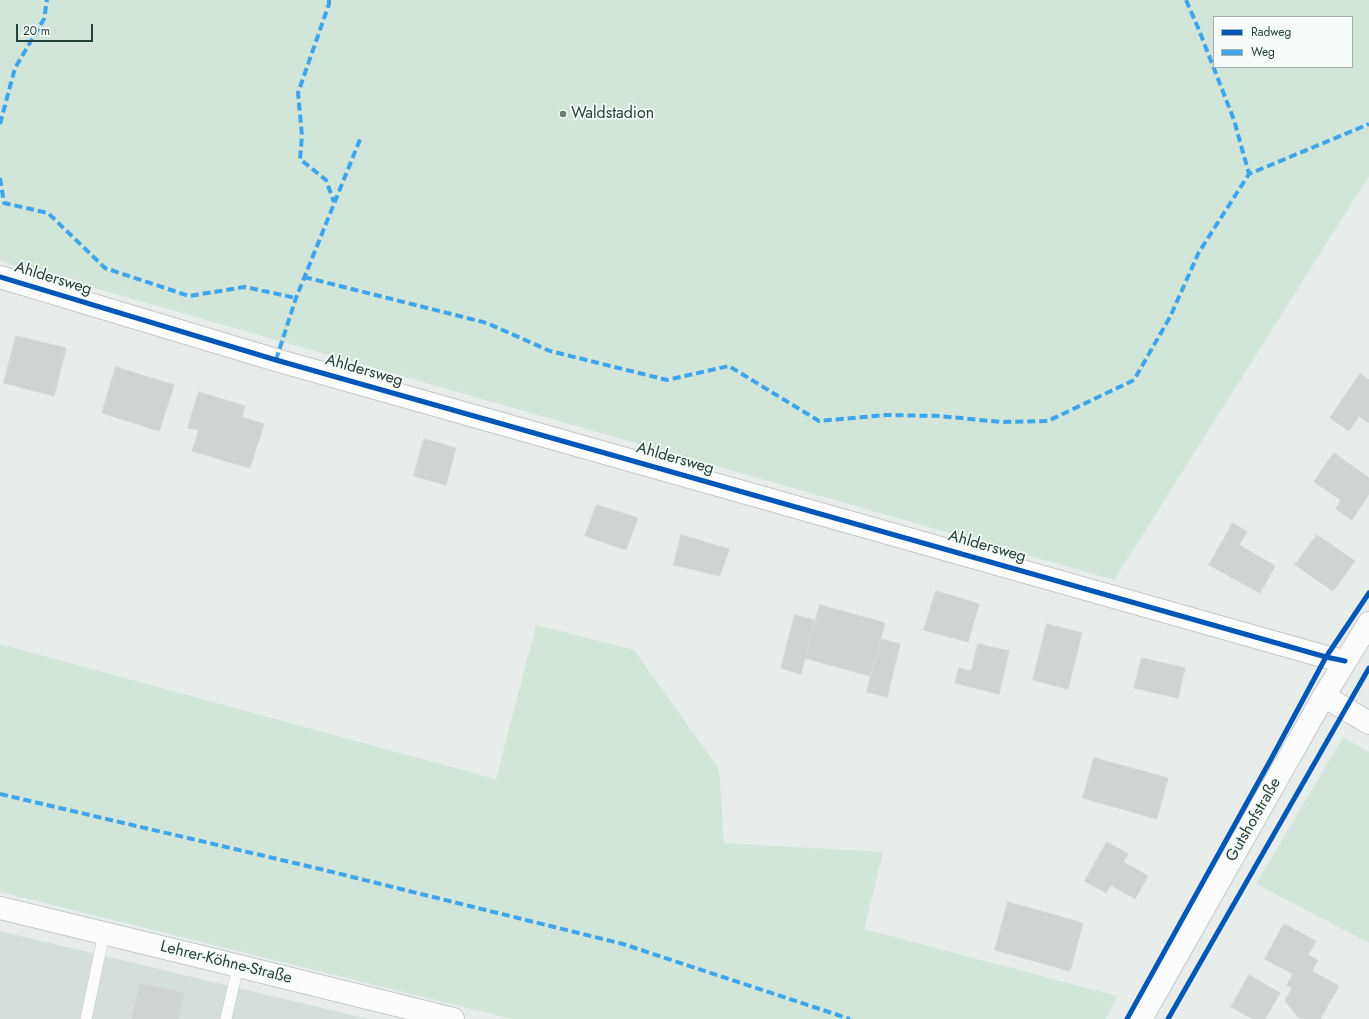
<!DOCTYPE html>
<html>
<head>
<meta charset="utf-8">
<style>
	body { margin:0 }
	#map { position:relative; width:1369px; height:1019px; overflow:hidden; background:#e8edeb; font-family:Jost,sans-serif }
	canvas { display:block }
	.legend { position:absolute; left:1213px; top:16px; width:140px; height:52px; box-sizing:border-box; background:#f7fbf9; border:1px solid #a3b1ad; margin:0; padding:5px 7px; list-style:none; font-size:12px; color:#24423a }
	.legend li { display:flex; align-items:center; gap:8px; height:20px }
	.legend b { width:20px; border:1px solid #a3b1ad }
	.scale { position:absolute; left:16px; top:24px; width:77px; height:18px; box-sizing:border-box; border:2px solid #24423a; border-top:0; padding-left:5px; font-size:12px; line-height:14px; white-space:nowrap; color:#24423a; -webkit-text-stroke:3px #f7fbf9; paint-order:stroke }
</style>
</head>
<body>
<div id="map">
<canvas width="1369" height="1019"></canvas>
<ul class="legend">
<li><b style="height:5px;background:#0057b8"></b>Radweg</li>
<li><b style="height:5px;background:#3ea4ec"></b>Weg</li>
</ul>
<div class="scale">20 m</div>
</div>
<script>
const ctx = document.querySelector('canvas').getContext('2d');
ctx.lineJoin = 'round';
function paint(path, color) { ctx.fillStyle = color; ctx.fill(path, 'evenodd'); }
function trace(path, color, width, dash) { ctx.strokeStyle = color; ctx.lineWidth = width; ctx.lineCap = dash ? 'butt' : 'round'; ctx.setLineDash(dash || []); ctx.stroke(path); }
function write(font, color, halo, rows, align = 'center') {
  ctx.font = font + ' Jost,sans-serif'; ctx.lineWidth = 3.5; ctx.setLineDash([]); ctx.textBaseline = 'middle'; ctx.strokeStyle = halo; ctx.fillStyle = color; for (const [text, x, y, turn = 0] of rows) {
    ctx.save(); ctx.translate(x, y); ctx.rotate((+turn || 0) * Math.PI / 180); ctx.textAlign = isNaN(turn) ? turn : align; if (halo) ctx.strokeText(text, 0, 0); ctx.fillText(text, 0, 0); ctx.restore();
  }
}
paint(new Path2D(`
	M0 931 368 1019H0Z`), '#d6dedb');
paint(new Path2D(`
	M0 0H1369V176L1114 580 0 261ZM1214 17H1352V67H1214Z
	M536 625 634 650 719 769 724 843 883 852 864 929 1117 996 1106 1019H512L0 892V644L496 779Z
	M1343 737 1369 752V943L1256 884Z`), '#d1e6d8');
const building = new Path2D(`
	M16 336 66 348 54 396 4 383Z
	M116 367 174 385 159 431 102 413Z
	M1360 374 1369 380V423L1359 416 1349 431 1330 418Z
	M199 392 245 406 242 417 264 424 250 468 192 451 199 430 188 428Z
	M424 439 456 448 446 485 414 476Z
	M1334 453 1369 478V494L1352 520 1336 509 1341 500 1314 482Z
	M597 505 638 518 626 550 585 536Z
	M1233 523 1247 532 1239 545 1275 566 1260 593 1209 565Z
	M681 535 729 549 720 576 674 565Z
	M1317 535 1355 561 1333 591 1295 565Z
	M936 591 979 604 968 642 924 630Z
	M820 605 885 623 870 676 805 658Z
	M795 615 814 620 801 674 781 668Z
	M1047 624 1082 633 1068 689 1033 680Z
	M881 639 900 644 887 697 867 692Z
	M978 644 1009 651 999 694 955 683 959 668 971 671Z
	M1142 658 1185 668 1178 698 1134 688Z
	M1094 758 1168 778 1157 819 1083 798Z
	M1107 842 1128 854 1123 862 1148 876 1135 899 1111 885 1106 893 1085 881Z
	M1008 902 1083 923 1070 971 995 950Z
	M1284 924 1316 941 1308 955 1318 960 1312 971 1339 986 1320 1019H1302L1298 1017 1285 1001 1292 988 1287 985 1293 974 1265 959Z
	M1249 975 1280 993 1265 1019H1253L1231 1007Z
	M140 984 184 993 178 1019H132Z`);
paint(building, '#cfd4d2');
trace(building, '#d1d6d4', 1);
const lane = new Path2D(`
	M86 1019 104 933
	M226 1019 238 966`);
const street = new Path2D(`
	M0 277 276 360 1326 657 1345 661
	M1324 696 1369 723
	M0 908 202 957 453 1019`);
const secondary = new Path2D(`
	M1141 1019 1324 696 1369 623`);
trace(lane, '#c5cac8', 12);
trace(street, '#c5cac8', 24);
trace(secondary, '#c3cbc8', 24);
trace(lane, '#fcfcfc', 11);
trace(street, '#fcfcfc', 22);
trace(secondary, '#fcfcfc', 22);
trace(new Path2D(`
	M329 0V4L298 93 302 136 300 159 326 180 334 202
	M1186 0 1199 30 1234 120 1249 174
	M0 124 15 68 44 19 47 0
	M0 178 4 203 48 213 105 268 189 296 245 287 296 298
	M304 277 487 323 550 351 667 380 729 366 819 421 886 415 939 416 1001 422 1048 421 1134 380 1170 317 1199 252 1249 174 1369 124
	M276 360 296 298 361 137
	M0 794 320 869 623 944 850 1019`), '#3ea4ec', 4, [8, 4]);
trace(new Path2D(`
	M0 277 276 360 1326 657 1345 661
	M1127 1019 1270 761 1326 657 1369 593
	M1168 1019 1369 668`), '#0057b8', 5);
for (const [x, y, r, color] of [
	[563,114,4,"#697e78"]
]) { const dot = new Path2D(); dot.arc(x, y, r, 0, 2 * Math.PI); ctx.fillStyle = color; ctx.fill(dot); trace(dot, '#f7fbf9', 1.5); }
write('16px', '#24423a', '#f7fbf9', [
	["Waldstadion",571,114]
], 'left');
write('16px', '#24423a', '#f7fbf9', [
	["Ahldersweg",53,279,17],
	["Ahldersweg",364,371,16],
	["Ahldersweg",675,459,16],
	["Ahldersweg",987,547,16],
	["Gutshofstraße",1254,820,-60],
	["Lehrer-Köhne-Straße",226,963,14]
]);
</script>
</body>
</html>
